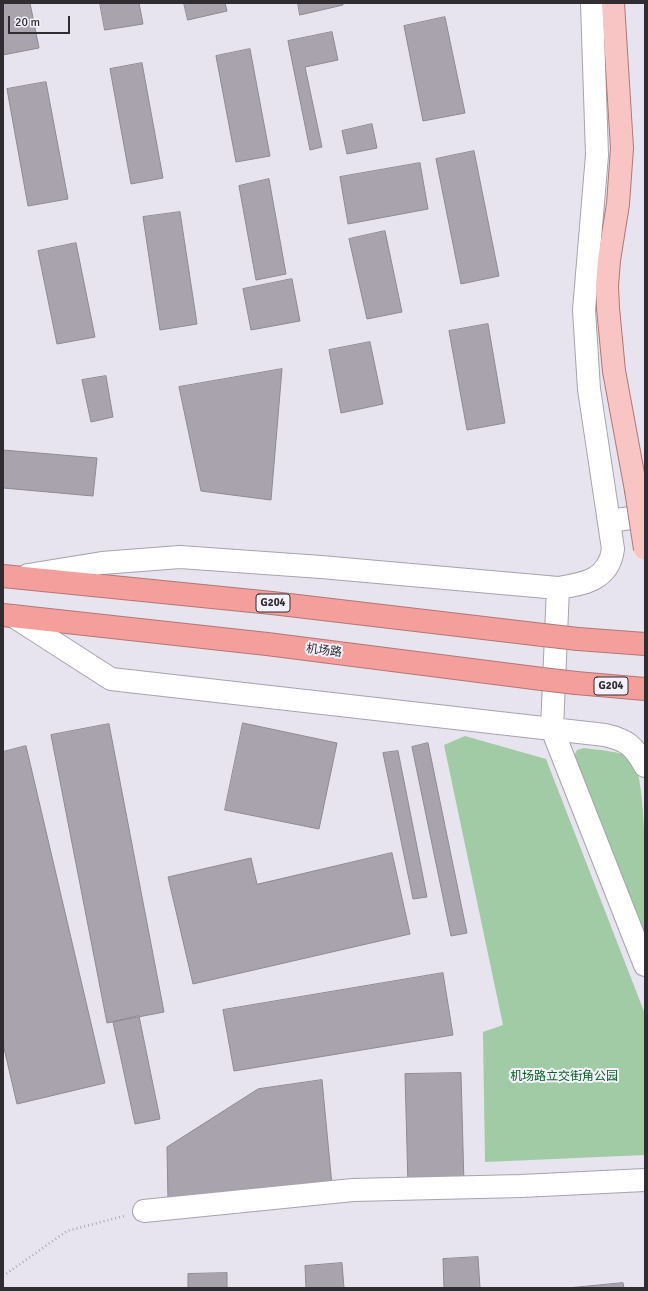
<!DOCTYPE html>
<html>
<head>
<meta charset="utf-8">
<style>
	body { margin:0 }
	#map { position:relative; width:648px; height:1291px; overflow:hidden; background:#e8e4ef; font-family:Signika,sans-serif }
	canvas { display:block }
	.frame { position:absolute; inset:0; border:4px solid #2f2d31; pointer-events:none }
	.scale { position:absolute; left:8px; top:16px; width:62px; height:18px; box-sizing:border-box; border:2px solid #2f2d31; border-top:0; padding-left:5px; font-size:12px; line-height:14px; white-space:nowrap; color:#2f2d31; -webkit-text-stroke:3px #f5f1fc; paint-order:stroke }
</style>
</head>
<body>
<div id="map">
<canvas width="648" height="1291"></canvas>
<div class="frame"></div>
<div class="scale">20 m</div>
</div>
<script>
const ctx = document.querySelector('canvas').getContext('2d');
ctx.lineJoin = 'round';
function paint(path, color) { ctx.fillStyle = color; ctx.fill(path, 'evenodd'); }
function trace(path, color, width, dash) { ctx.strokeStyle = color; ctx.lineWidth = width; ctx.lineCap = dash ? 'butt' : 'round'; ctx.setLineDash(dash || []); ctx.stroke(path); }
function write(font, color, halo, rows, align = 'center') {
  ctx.font = font + ' Signika,"Noto Sans SC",sans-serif'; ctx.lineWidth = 4; ctx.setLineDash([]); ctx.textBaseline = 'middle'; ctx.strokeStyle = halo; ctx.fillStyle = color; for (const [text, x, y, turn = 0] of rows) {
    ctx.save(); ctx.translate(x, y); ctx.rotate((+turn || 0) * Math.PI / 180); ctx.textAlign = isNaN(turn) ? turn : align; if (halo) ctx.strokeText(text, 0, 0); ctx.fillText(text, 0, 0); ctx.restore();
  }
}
paint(new Path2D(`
	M465 736 546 759 645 1014V1155L485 1162 483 1032 503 1025 444 745Z
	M584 748C595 750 626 751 633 760 648 783 645 905 645 939L574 756 577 750Z`), '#a1cba5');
const building = new Path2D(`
	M3 3H30L39 48 3 55Z
	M100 3H139L143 24 105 30Z
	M184 3H225L227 11 188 20Z
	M298 3H343V5L300 15Z
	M445 17 465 113 423 121 404 26Z
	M332 32 338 60 305 67 322 147 310 150 288 41Z
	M250 49 270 156 236 162 216 56Z
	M142 63 163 178 131 184 110 69Z
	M46 82 68 199 28 206 7 89Z
	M372 124 377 148 347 154 342 131Z
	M474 151 499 276 461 284 436 159Z
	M420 163 428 209 348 224 340 177Z
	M269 179 286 274 256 280 239 186Z
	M180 212 197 324 160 330 143 217Z
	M385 231 402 312 367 319 349 239Z
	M76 243 95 337 57 344 38 251Z
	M292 279 300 321 251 330 243 289Z
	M488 324 505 423 467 430 449 331Z
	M370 342 383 404 341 413 329 350Z
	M282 369 271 500 201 491 179 387Z
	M106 376 113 417 91 422 82 380Z
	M3 450 97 458 93 496 3 488Z
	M243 723 337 743 319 829 225 810Z
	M109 724 164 1012 107 1023 51 735Z
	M428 743 467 933 451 936 412 747Z
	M26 746 105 1083 17 1104 3 1044V752Z
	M398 751 427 897 413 899 383 753Z
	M392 853 410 934 193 984 168 877 251 858 257 884Z
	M443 973 453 1035 234 1071 223 1010Z
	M139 1016 160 1119 135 1124 113 1022Z
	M461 1073 464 1185 408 1186 405 1074Z
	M322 1080 332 1185 168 1202 167 1147 258 1089Z
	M478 1257 480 1288H444L443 1259Z
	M342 1263 344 1288H306L305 1266Z
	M227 1273V1288H188V1274Z
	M623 1283 624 1288H568Z`);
paint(building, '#a9a3ae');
trace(building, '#8f8993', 1);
const minor = new Path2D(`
	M609 521 645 516
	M28 575 102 563 180 557 321 567 558 588C584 584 609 580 613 549L589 389 584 310 597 155 592 3
	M558 588 552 729 645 965
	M13 616 111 679 605 735C627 740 634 746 645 766
	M144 1211 353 1190 521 1186 645 1180`);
const major = new Path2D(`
	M613 3 622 148 618 204 609 260 607 286 608 308 614 371 636 490`);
const highway = new Path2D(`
	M3 576 272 603 543 635
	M3 615 267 644 542 679
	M578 639 645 644
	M576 683 645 689`);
trace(minor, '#a7a3ae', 24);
trace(major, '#b07777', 24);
trace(highway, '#b07777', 24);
trace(new Path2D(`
	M3 1276 67 1231 124 1216`), '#aba8b1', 2.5, [1, 3]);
trace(minor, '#fff', 22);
trace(major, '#f9c5c4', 22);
trace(highway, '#f59f9c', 22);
const majorBridge = new Path2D(`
	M636 490 645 549`);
const highwayBridge = new Path2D(`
	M543 635 578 639
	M542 679 576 683`);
trace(majorBridge, '#b07777', 24, []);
trace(highwayBridge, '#b07777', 24, []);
trace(majorBridge, '#f9c5c4', 22);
trace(highwayBridge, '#f59f9c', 22);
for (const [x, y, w] of [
	[273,603,34],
	[611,686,34]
]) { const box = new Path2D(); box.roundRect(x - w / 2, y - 9, w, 18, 3); ctx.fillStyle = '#f5f1fc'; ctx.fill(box); trace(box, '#2f2d31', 1); }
write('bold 11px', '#2f2d31', null, [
	["G204",273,603],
	["G204",611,686]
]);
write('12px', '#2f2d31', '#f5f1fc', [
	["机场路",324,651,7]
]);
write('12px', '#076022', '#f5f1fc', [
	["机场路立交街角公园",564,1077]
]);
</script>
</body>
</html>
